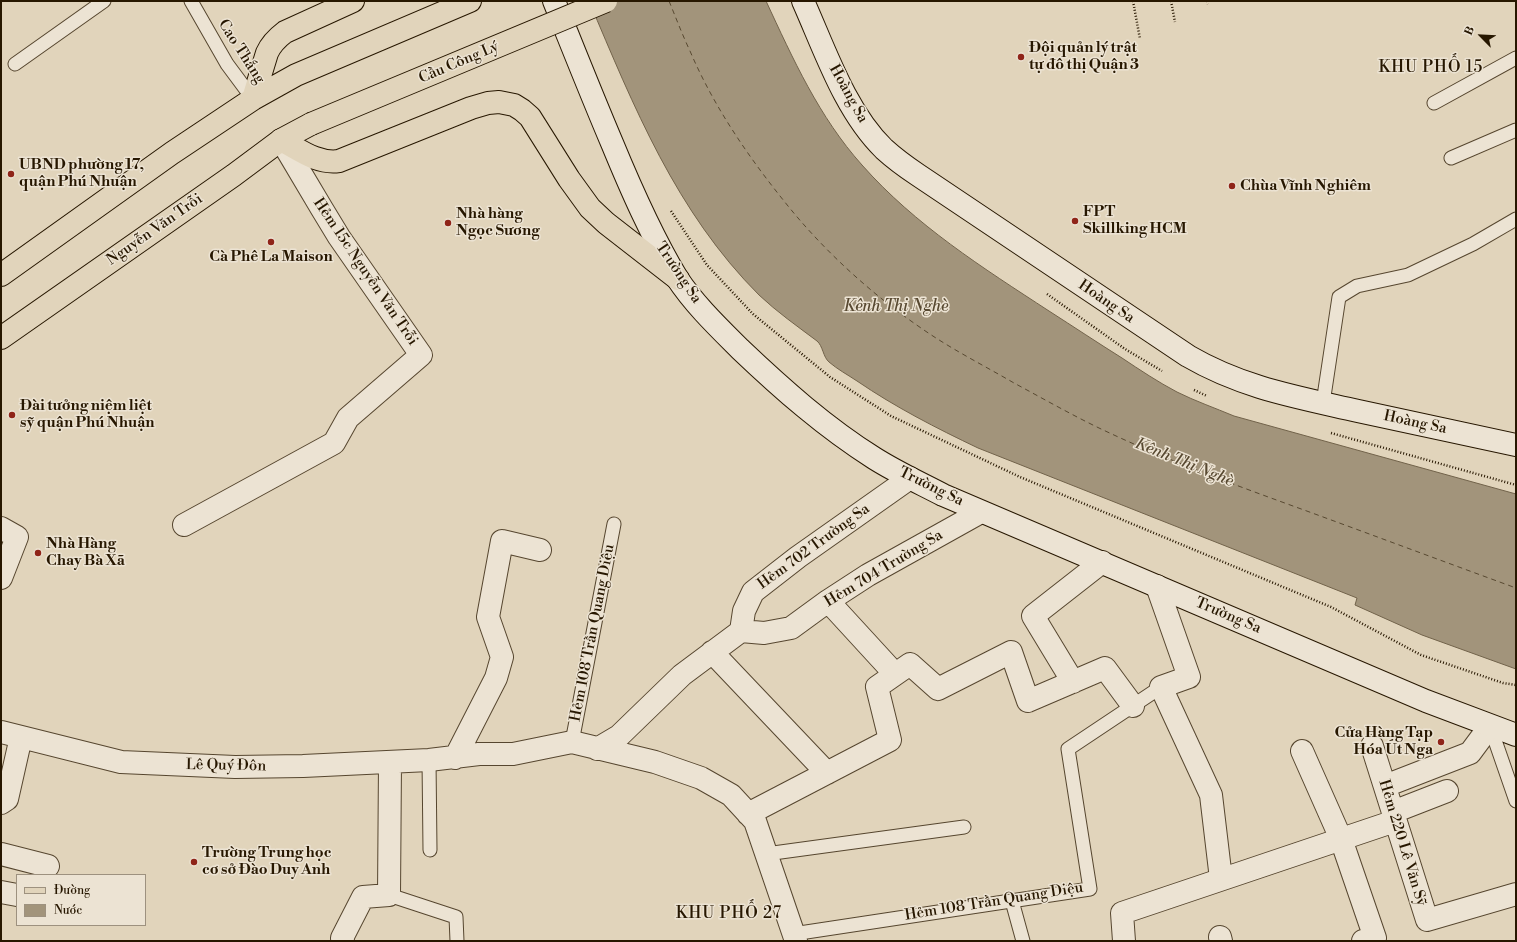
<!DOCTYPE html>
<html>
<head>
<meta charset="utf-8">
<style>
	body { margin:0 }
	#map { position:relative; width:1517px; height:942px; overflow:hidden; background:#e1d4bb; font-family:"Libre Bodoni",serif }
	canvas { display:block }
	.frame { position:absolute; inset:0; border:2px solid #271700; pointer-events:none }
	.legend { position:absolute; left:16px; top:874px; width:130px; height:52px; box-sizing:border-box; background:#ece3d3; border:1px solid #9d917f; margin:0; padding:5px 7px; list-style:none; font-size:12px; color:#271700 }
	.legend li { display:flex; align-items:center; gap:8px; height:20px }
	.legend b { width:20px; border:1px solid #9d917f }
	.north { position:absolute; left:1461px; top:16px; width:40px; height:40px; -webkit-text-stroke:3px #ece3d3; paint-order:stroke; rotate:294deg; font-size:11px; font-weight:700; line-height:16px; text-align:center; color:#271700 }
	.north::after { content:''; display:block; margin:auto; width:14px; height:18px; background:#271700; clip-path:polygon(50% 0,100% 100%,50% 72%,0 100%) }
</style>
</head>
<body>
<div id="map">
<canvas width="1517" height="942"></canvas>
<div class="frame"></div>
<ul class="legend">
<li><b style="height:5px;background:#e1d4bb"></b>Đường</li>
<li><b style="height:11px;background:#a2947b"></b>Nước</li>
</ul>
<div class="north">B</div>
</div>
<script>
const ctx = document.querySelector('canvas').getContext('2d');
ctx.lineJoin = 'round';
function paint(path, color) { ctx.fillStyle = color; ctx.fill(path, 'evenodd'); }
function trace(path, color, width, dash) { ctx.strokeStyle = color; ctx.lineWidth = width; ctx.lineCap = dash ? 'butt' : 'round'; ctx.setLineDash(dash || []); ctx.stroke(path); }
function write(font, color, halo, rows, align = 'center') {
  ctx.font = font + ' "Libre Bodoni",serif'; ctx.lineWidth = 3; ctx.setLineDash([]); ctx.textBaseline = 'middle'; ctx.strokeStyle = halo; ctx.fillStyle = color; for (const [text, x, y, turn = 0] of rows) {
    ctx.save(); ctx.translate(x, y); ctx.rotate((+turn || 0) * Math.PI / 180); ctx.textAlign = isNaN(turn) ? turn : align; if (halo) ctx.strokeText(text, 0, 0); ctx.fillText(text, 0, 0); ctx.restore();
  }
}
const water = new Path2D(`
	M589 1H766C793 59 819 117 862 165 915 225 983 268 1049 311 1074 327 1098 343 1122 358 1140 370 1158 382 1177 392 1195 401 1215 408 1234 416L1516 494V669L1422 635 1355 605 1357 598 978 448C936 428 895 407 857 381 848 375 837 369 829 362 823 357 823 346 817 341 797 326 777 312 759 295 676 212 634 107 589 1Z`);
paint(water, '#a2947b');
trace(water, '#71624a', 1);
trace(new Path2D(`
	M669 1C676 18 682 34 690 51 713 105 747 155 784 201 822 249 870 293 921 328 951 349 983 365 1014 383 1042 398 1070 414 1099 428 1166 460 1235 485 1304 510 1375 536 1445 562 1516 588`), '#584931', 1, [5, 4]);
const lane = new Path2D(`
	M191 1 227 64 253 99
	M15 64 104 1
	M1434 103 1516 58
	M1451 158 1516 130
	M1323 403 1339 297 1357 286 1408 275 1473 244 1516 219
	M1490 726 1516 801
	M572 742 614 524
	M429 760 430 850
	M766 854 964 827
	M389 895 456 917 457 941
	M1012 901 1023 941
	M793 934 1090 889 1068 749 1161 687`);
const street = new Path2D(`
	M184 525 334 443 348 418 421 355 339 237 322 209 281 140
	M1 528 17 537 1 578
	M1157 586 1189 677 1161 687 1211 795 1221 879
	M828 601 895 674
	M741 631 764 633 791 628 828 601 868 575 981 512
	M741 631 744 611 753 592 798 557 910 478
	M712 652 827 773
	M1073 682 1033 616 1102 562
	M1 732 121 762 235 767 303 766 429 760 479 754H513L572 742 655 762 701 778 731 795 755 821 796 941
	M1372 746 1427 920 1516 894
	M597 749 619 736 682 675 741 631
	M1302 751 1341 839 1375 938 1363 941
	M455 758 496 678 502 657 488 617 502 541 540 550
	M1385 786 1470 753 1490 726
	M1 803 7 799 21 737
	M1393 812 1447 791
	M748 814 890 740 877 687 910 664 938 689 1011 652 1028 701 1105 668 1133 706
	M1 854 48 866
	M1 892 17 895
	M1220 937 1221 941
	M343 941 342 938 363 897 389 895 390 762
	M1124 941 1122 913 1395 821`);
const secondary = new Path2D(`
	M554 1C573 48 592 96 612 143 631 189 651 235 677 278 694 304 718 327 740 349 782 389 825 427 874 458 896 472 920 483 943 495L1426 701 1516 735
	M803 1C825 50 845 111 884 149 895 159 906 167 918 175L1188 356C1243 388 1297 397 1358 411 1411 422 1463 434 1516 445`);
const primary = new Path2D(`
	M253 99 267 53C271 44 277 38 285 32L353 1
	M281 140C300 150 317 164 339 161L471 108 488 103 499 102 514 105 522 110 530 117 569 179 590 208 606 223 678 279
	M1 275 172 153 253 99 296 75 470 1
	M1 338 234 175 281 140 311 124`);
trace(lane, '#56462f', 15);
trace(street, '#56462f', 24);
trace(secondary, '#271700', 24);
trace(primary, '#271700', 24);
trace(new Path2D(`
	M1133 1 1140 39
	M1171 1 1175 22
	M1207 1 1208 4
	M671 211 707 265 753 314 830 377 891 416 1020 477 1331 607 1421 655 1503 683 1516 685
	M1047 294 1125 349 1162 371
	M1194 390 1207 396
	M1331 433 1516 485`), '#271700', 2.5, [1, 2]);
trace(lane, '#ece3d3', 13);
trace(street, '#ece3d3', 22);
trace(secondary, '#ece3d3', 22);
trace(primary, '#e1d4bb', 22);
const primaryBridge = new Path2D(`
	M311 124 606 1`);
trace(primaryBridge, '#271700', 24, []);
trace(primaryBridge, '#e1d4bb', 22);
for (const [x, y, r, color] of [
	[1021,57,4,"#8f2418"],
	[11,174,4,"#8f2418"],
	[1232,186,4,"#8f2418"],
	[1075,221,4,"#8f2418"],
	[448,223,4,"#8f2418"],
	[271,242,4,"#8f2418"],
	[12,415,4,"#8f2418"],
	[38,553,4,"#8f2418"],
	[1441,742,4,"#8f2418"],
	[194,862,4,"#8f2418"]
]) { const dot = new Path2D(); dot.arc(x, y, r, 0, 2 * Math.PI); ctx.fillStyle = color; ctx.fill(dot); trace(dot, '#ece3d3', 1.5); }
write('bold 15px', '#271700', '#ece3d3', [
	["Đội quản lý trật",1029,48],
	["tự đô thị Quận 3",1029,65],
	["UBND phường 17,",19,165],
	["quận Phú Nhuận",19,182],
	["Chùa Vĩnh Nghiêm",1240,186],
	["FPT",1083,212],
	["Skillking HCM",1083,229],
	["Nhà hàng",456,214],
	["Ngọc Sương",456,231],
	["Cà Phê La Maison",271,257,"center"],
	["Đài tưởng niệm liệt",20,406],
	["sỹ quận Phú Nhuận",20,423],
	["Nhà Hàng",46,544],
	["Chay Bà Xã",46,561],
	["Cửa Hàng Tạp",1433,733,"right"],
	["Hóa Út Nga",1433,750,"right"],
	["Trường Trung học",202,853],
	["cơ sở Đào Duy Anh",202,870]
], 'left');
write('15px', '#271700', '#ece3d3', [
	["Cao Thắng",241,52,57],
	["Cầu Công Lý",459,63,-23],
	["Hoàng Sa",848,94,61],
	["Nguyễn Văn Trỗi",155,230,-35],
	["Hẻm 15c Nguyễn Văn Trỗi",365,272,56],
	["Trường Sa",678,273,56],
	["Hoàng Sa",1106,302,34],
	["Hoàng Sa",1415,423,12],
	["Trường Sa",931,487,26],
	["Hẻm 702 Trường Sa",814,547,-36],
	["Hẻm 704 Trường Sa",884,569,-31],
	["Trường Sa",1228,616,23],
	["Hẻm 108 Trần Quang Diệu",593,633,-79],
	["Lê Quý Ðôn",226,766,1],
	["Hẻm 220 Lê Văn Sỹ",1402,843,73],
	["Hẻm 108 Trần Quang Diệu",994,902,-9]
]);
ctx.letterSpacing = '1px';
write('16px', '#271700', '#ece3d3', [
	["KHU PHỐ 15",1431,68],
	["KHU PHỐ 27",729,914]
]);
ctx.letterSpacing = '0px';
write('italic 16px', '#584931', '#ece3d3', [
	["Kênh Thị Nghè",896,307],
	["Kênh Thị Nghè",1184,463,22]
]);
</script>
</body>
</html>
